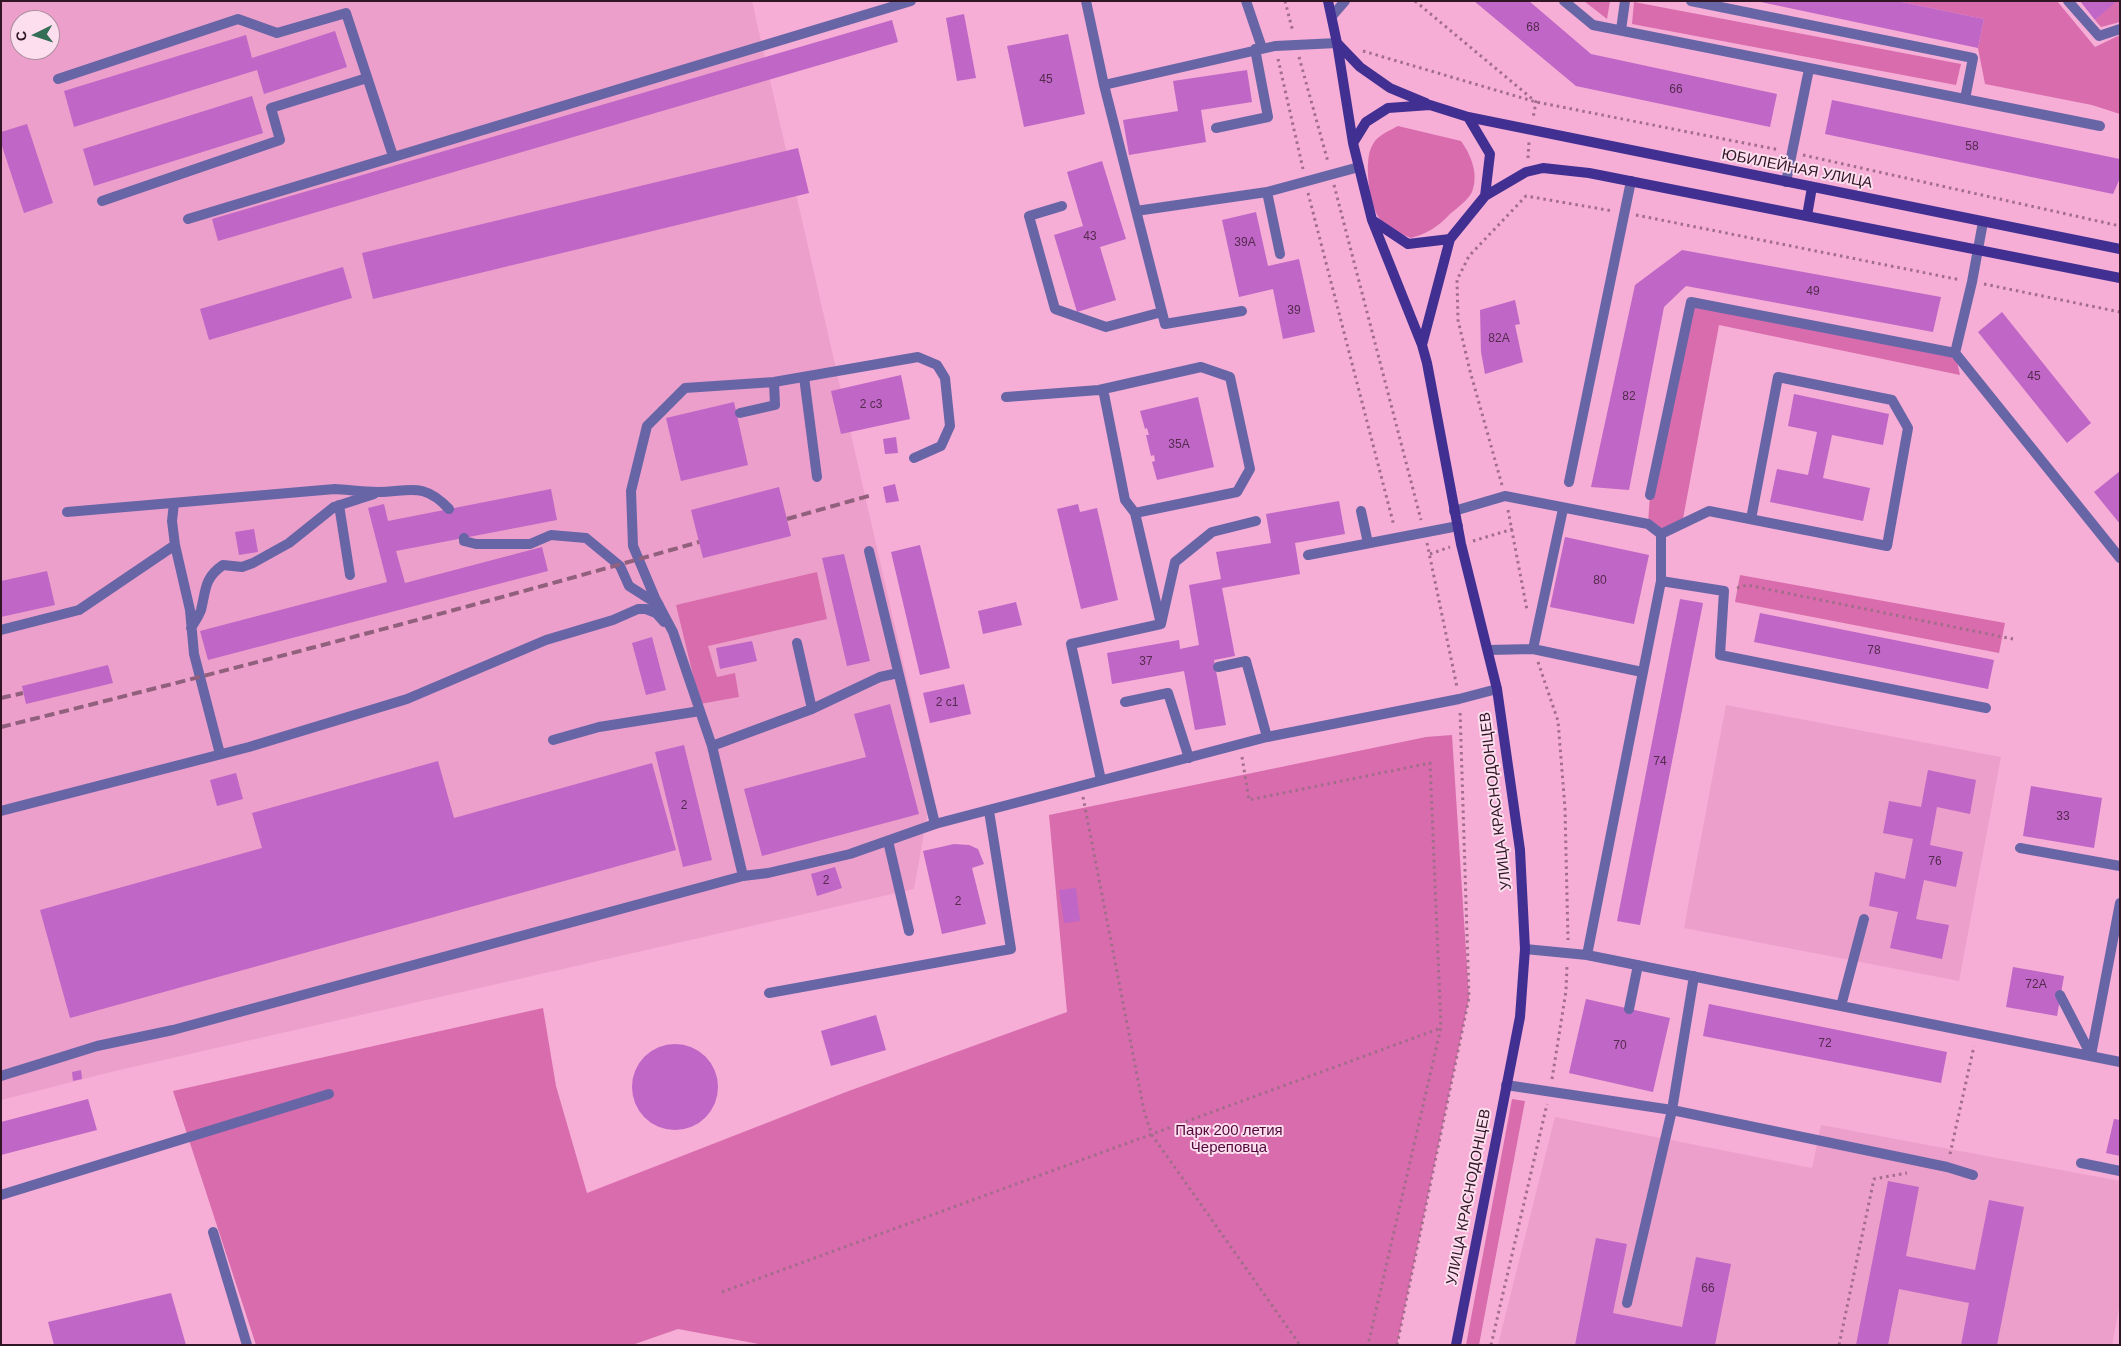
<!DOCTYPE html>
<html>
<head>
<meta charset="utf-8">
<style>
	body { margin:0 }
	#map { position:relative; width:2121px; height:1346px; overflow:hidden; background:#f6add6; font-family:Arial,sans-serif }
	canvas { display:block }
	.frame { position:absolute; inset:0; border:2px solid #301625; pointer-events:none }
	.north { position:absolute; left:10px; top:10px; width:50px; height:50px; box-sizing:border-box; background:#fcdeee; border:1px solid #aa8e9e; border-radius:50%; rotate:266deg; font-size:14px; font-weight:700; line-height:20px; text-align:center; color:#301625 }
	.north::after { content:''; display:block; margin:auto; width:18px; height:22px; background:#346e56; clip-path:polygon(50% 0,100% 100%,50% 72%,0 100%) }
</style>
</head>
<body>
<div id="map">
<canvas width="2121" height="1346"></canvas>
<div class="frame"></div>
<div class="north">С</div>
</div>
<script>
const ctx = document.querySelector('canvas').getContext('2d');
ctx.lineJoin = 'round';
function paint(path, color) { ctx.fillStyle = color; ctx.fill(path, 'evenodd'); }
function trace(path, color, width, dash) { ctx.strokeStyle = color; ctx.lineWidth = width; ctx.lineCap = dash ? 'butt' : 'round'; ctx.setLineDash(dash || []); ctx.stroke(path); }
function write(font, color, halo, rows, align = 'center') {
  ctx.font = font + ' Arial,sans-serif'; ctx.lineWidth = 4; ctx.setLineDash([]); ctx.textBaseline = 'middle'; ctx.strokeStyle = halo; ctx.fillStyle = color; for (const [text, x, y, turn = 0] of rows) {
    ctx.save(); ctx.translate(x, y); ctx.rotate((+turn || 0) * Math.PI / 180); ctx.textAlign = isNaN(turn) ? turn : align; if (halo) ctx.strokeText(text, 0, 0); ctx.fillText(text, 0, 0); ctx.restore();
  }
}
paint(new Path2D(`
	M1 1H752L932 789 914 889 115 1071 1 1100ZM20 20H50V50H20Z
	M1726 705 2001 757 1959 981 1684 928Z
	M1555 1117 1812 1168 1821 1125 2120 1181V1302L2112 1345H1498Z`), '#ed9fcb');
paint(new Path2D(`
	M1584 1H1610L1607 19Z
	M1897 1H2057L2095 47 2120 35V114L2092 105 1985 84 1978 48 1984 19Z
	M2116 1H2120V22L2101 27 2095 20Z
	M1634 2 1961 64 1956 85 1632 24Z
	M1398 126 1461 141C1471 155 1479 174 1472 192 1468 200 1457 208 1450 214 1439 226 1427 234 1411 238 1399 233 1387 229 1379 218 1369 203 1363 159 1373 144 1378 135 1389 131 1398 126Z
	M1691 302 1955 353 1960 375 1719 325 1682 524 1661 534 1648 524 1650 495Z
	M817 572 827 619 708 646 717 677 735 673 739 697 700 704 676 605Z
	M1740 575 2005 623 1999 653 1735 602Z
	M1452 735 1469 998 1397 1345H764L678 1329 632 1345H256L173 1091 543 1008 556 1086 587 1193 846 1092 1067 1012 1049 815 1426 737Z
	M1512 1099 1525 1101 1479 1345H1466Z`), '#d86cad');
paint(new Path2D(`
	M1474 1H1529L1591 54 1777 94 1770 127 1576 86Z
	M1756 1H1897L1984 19 1978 48Z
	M2080 1H2117L2095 20Z
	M964 14 976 78 957 81 946 18Z
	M892 20 898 42 218 241 212 219Z
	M335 31 347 67 264 94 257 70 74 127 64 91 246 35 252 58Z
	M1068 34 1085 114 1024 127 1007 46Z
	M1247 70 1252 102 1201 110 1206 142 1129 155 1123 120 1178 111 1173 81Z
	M252 96 263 133 94 186 83 149Z
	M1832 100 2120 159V178L2113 194 1825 134Z
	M27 124 53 203 24 213 1 143V132Z
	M798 148 809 193 373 299 362 253Z
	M1102 161 1126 239 1100 247 1116 300 1077 312 1054 235 1083 226 1067 172Z
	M1256 212 1268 266 1299 259 1315 332 1283 339 1273 289 1239 297 1222 220Z
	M1682 250 1941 297 1933 332 1686 286 1664 307 1629 490 1591 487 1635 285Z
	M343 267 352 298 209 340 200 309Z
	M1515 300 1520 324 1515 325 1523 362 1485 374 1481 352 1480 310Z
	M2002 312 2091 423 2067 443 1978 332Z
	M901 375 910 419 841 434 831 391Z
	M1794 394 1889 414 1883 445 1832 435 1823 478 1870 488 1863 521 1770 502 1777 469 1808 475 1817 432 1788 426Z
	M1198 397 1214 467 1157 480 1152 462 1155 461 1154 455 1151 456 1146 435H1149L1147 428 1145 429 1140 411Z
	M734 402 748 465 681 481 666 418Z
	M896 437 898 453 885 454 883 439Z
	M2120 471V524L2094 492Z
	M895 484 899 501 886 503 883 487Z
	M779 487 791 536 703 558 691 510Z
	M551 489 557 520 396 551 405 583 542 547 548 571 208 660 200 631 387 582 368 508 384 504 388 521Z
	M1339 501 1345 534 1295 543 1300 574 1222 588 1235 656 1214 660 1226 725 1195 730 1184 671 1112 684 1107 653 1179 640 1180 649 1199 645 1189 585 1221 579 1216 552 1271 543 1266 514Z
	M1078 504 1080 512 1097 508 1118 600 1081 609 1057 509Z
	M254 529 258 552 239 555 235 532Z
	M1565 537 1649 555 1634 624 1550 607Z
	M920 545 950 668 920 675 891 552Z
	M844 554 870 661 847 666 822 558Z
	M47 571 55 605 1 617V581Z
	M1680 599 1703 603 1640 925 1617 921Z
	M1016 602 1022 625 983 634 978 611Z
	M1760 613 1994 660 1988 689 1754 642Z
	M652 637 666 690 646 695 632 643Z
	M752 641 757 661 720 669 716 648Z
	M108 665 113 683 26 704 22 686Z
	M964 684 971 714 930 723 923 693Z
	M890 704 919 814 762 856 744 789 866 757 854 714Z
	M684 745 712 860 683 867 655 752Z
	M438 761 454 818 652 763 676 850 70 1018 40 910 262 848 252 813Z
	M1928 770 1976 780 1970 814 1937 807 1930 845 1963 852 1956 887 1924 880 1916 919 1949 925 1942 959 1890 948 1898 912 1869 906 1875 872 1905 879 1913 839 1883 833 1889 801 1921 807Z
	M236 773 243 799 217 806 210 780Z
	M2031 786 2102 798 2094 848 2023 836Z
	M954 844 969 845 978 849 984 864 972 868 986 924 942 934 923 851Z
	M835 867 842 888 817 896 811 874Z
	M1076 888 1080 921 1064 923 1059 890Z
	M2013 967 2064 976 2057 1016 2006 1007Z
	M1586 999 1670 1018 1653 1092 1569 1073Z
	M1709 1004 1947 1052 1941 1083 1703 1036Z
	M876 1015 886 1050 831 1066 821 1031Z
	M632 1087a43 43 0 1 1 86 0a43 43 0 1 1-86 0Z
	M81 1070 82 1079 73 1081 72 1072Z
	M88 1099 97 1130 1 1155V1122Z
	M2114 1119 2120 1120V1156L2106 1153Z
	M1888 1181 1919 1187 1906 1256 1975 1270 1989 1200 2024 1207 1997 1345H1961L1969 1303 1899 1289 1888 1345H1856Z
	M1596 1238 1627 1244 1613 1313 1682 1327 1696 1257 1731 1264 1715 1345H1575Z
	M171 1293 186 1345H54L48 1322Z`), '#bf66c6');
trace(new Path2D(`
	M1285 1 1293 32
	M1415 1 1536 102 1533 118
	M1363 51 1536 102 1780 150
	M1299 57 1328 162
	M1278 59 1303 169
	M1803 155 2120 226
	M1528 158 1529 142
	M1334 185 1421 520
	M1308 193 1394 526
	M1636 215 1961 280
	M1984 284 2120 312
	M1502 485 1470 371 1458 320 1457 280 1469 256 1526 196 1613 211
	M1508 510 1527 610
	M1473 541 1513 529
	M1427 543 1457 687
	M1430 554 1450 547
	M1737 588 1747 585 2013 639
	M1538 662 1558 721 1565 808 1568 940
	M1242 757 1249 800 1430 763 1441 1027 1368 1345
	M1083 797 1144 1111 1152 1135 1300 1345
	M1552 1079 1566 991 1567 966
	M1950 1154 1974 1046
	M722 1292 1441 1028
	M1397 1345 1469 998 1460 710
	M1491 1345 1547 1104
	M1839 1345 1874 1179 1907 1173`), '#a26d8b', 3, [2.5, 4]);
trace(new Path2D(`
	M1086 1 1104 85
	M1246 1 1262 48
	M1564 1 1593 25 2100 126
	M1691 1 1973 58 1965 99
	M2068 1 2099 36 2120 29
	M1332 16 1345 1
	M1621 30 1625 1
	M58 79 238 19 277 33 346 13 393 156
	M1216 128 1268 117 1255 49
	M1786 182 1809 69
	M1267 192 1280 254
	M102 201 280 140 271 108 367 78
	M1062 206 1029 216 1055 309 1106 327 1162 312
	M1136 211 1267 192 1359 167
	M188 219 911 1
	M1242 311 1165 324 1104 85 1275 46 1337 43
	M1955 353 1972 282 1983 222
	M804 377 817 477
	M1103 389 1125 500 1135 513
	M1006 397 1099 390 1201 367 1230 377 1250 469 1237 492 1135 513 1161 624
	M740 413 775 405 774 382
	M1569 482 1631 181
	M1650 495 1691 302 1955 353 2120 558
	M174 503 172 521 175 545 190 610 194 654 220 754
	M339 505 350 575
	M1361 511 1368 543
	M1454 511 1505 496 1648 524 1661 534V581L1587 955
	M67 512 335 489C350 490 364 492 378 492 409 492 423 481 449 509
	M1661 534 1709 511 1887 546 1908 428 1892 400 1778 377 1751 519
	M464 538V541L476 544H530L551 535 586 538 620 566 629 586 659 605
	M869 551 935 824
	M1308 555 1458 526
	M1661 581 1724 591 1720 655 1986 708
	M191 628C194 623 199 616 201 610 206 590 204 578 223 565L242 567 253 563 289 543 334 507 374 494
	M1 630 79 610 175 545
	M1533 649 1563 509
	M1488 650 1533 649 1642 672
	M1218 667 1246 661 1267 737
	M1125 702 1168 693 1189 758
	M812 709 880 677 898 673
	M553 740 599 727 700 711
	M712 746 812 709 797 643
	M1101 780 1071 644 1161 624 1175 562 1212 532 1256 521
	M1 811 249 747 407 699 546 640 613 620 638 609H646L656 613 664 622
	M888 841 909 931
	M2020 848 2120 866
	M1525 949 1587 955 2120 1062
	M769 993 1011 949 989 811
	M2060 995 2091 1055
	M1841 1006 1864 919
	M1629 1009 1638 965
	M2091 1055 2120 903
	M1 1076 97 1046 173 1030 743 876 712 746 700 711 673 632 655 598 633 546 631 491 647 426 685 388 774 382 918 357 937 365 945 378 950 426 941 446 914 458
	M1506 1085 1672 1110 1694 976
	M2081 1163 2120 1171
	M213 1232 247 1345
	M1627 1303 1672 1110 1947 1167 1973 1175`), '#6865a7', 10);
trace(new Path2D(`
	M743 876 768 873 850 854 935 824 1267 737 1459 699 1497 689
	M1 1195 329 1094`), '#6865a7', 10);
trace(new Path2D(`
	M1328 1 1337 43 1353 143
	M1337 43 1360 67 1390 88 1426 103
	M1430 105 1468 117 1490 154 1485 196 1450 239 1408 244 1372 220 1353 143 1366 122 1388 108Z
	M1468 117 2120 249
	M1485 196 1526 172 1543 168 1589 173 2120 278
	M1807 216 1812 187
	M1372 220 1422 345 1427 363 1461 544 1497 689 1520 850 1525 949 1520 1017 1456 1345
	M1422 345 1450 239`), '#412f92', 10);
trace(new Path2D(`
	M787 519 872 495
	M1 698 23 693
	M1 727C235 669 468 608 699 542`), '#91607c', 4, [10, 5]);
write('12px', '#542a4d', null, [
	["68",1533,28],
	["45",1046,80],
	["66",1676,90],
	["58",1972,147],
	["43",1090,237],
	["39А",1245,243],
	["49",1813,292],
	["39",1294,311],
	["82А",1499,339],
	["45",2034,377],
	["82",1629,397],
	["2 с3",871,405],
	["35А",1179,445],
	["80",1600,581],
	["78",1874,651],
	["37",1146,662],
	["2 с1",947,703],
	["74",1660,762],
	["2",684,806],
	["33",2063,817],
	["76",1935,862],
	["2",826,881],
	["2",958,902],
	["72А",2036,985],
	["72",1825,1044],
	["70",1620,1046],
	["66",1708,1289]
]);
write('15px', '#301625', '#fcdeee', [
	["ЮБИЛЕЙНАЯ УЛИЦА",1797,169,11],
	["УЛИЦА КРАСНОДОНЦЕВ",1496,801,-97],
	["УЛИЦА КРАСНОДОНЦЕВ",1469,1197,-79]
]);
write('15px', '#53083c', '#fcdeee', [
	["Парк 200 летия",1229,1131],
	["Череповца",1229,1148]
]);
</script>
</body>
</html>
